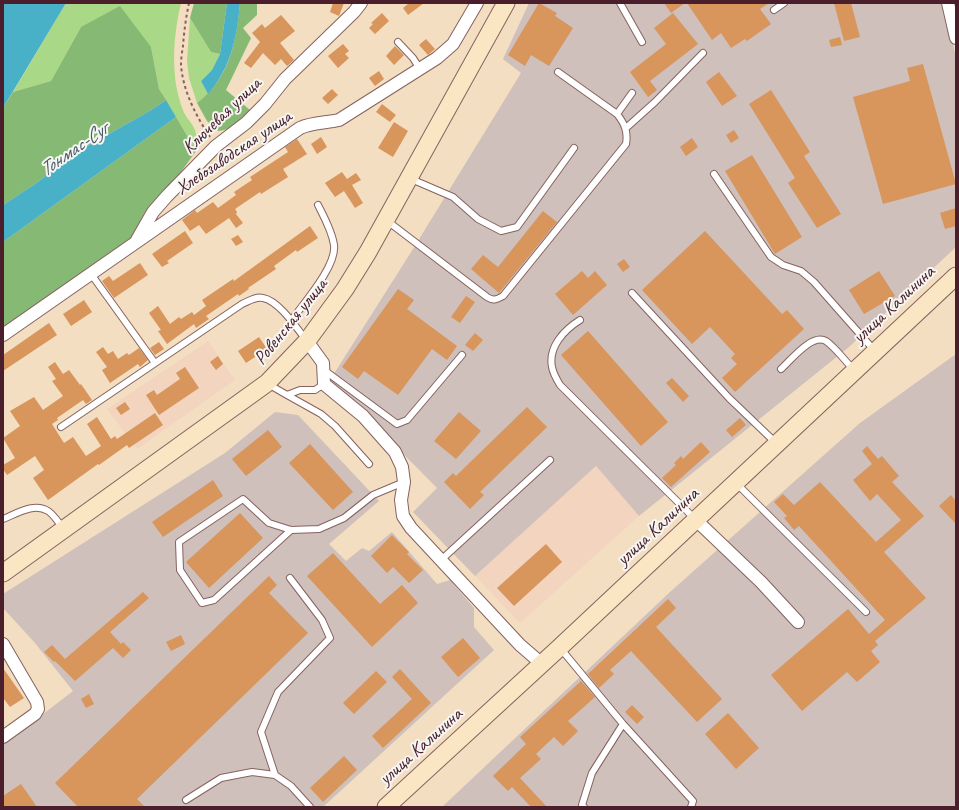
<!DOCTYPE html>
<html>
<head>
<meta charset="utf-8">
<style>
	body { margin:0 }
	#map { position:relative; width:959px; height:810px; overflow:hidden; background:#f3dec1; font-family:Caveat,sans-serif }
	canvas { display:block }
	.frame { position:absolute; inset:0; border:4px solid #4a1f2b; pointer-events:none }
</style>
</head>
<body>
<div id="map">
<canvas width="959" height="810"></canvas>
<div class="frame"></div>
</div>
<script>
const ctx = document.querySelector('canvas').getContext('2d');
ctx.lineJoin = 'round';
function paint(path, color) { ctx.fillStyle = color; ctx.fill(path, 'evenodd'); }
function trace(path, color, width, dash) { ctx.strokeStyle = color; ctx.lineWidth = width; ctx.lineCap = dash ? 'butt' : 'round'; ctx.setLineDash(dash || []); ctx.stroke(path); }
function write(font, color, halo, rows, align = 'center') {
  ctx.font = font + ' Caveat,sans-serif'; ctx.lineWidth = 4; ctx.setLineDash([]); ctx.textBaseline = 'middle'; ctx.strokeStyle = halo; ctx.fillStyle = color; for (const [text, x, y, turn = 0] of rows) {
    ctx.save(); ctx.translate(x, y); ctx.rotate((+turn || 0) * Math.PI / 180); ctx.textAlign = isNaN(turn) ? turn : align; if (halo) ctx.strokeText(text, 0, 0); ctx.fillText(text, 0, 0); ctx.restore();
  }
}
paint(new Path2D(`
	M208 341 235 380 137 449 107 409Z
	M596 466 639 516 520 623 475 576Z`), '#f3d4bf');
paint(new Path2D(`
	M529 3H943L956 57V247L849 347 639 516 596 466 475 576 413 512 437 488 330 380 413 249 521 73 503 59Z
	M956 354V807H442L670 592 860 423Z
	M275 412 298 415 379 501 329 544 346 561 362 548 369 551 392 532 437 584 450 580 474 608V627L494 650 323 807H3V745L73 691 35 643 3 608V594L225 453Z`), '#cfc0bb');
paint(new Path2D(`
	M66 3H181C173 37 170 77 183 110 185 116 190 121 193 126 196 131 197 138 199 144L196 151 159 89 151 47 81 27 51 81 13 92Z
	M190 18 211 52 220 54 212 70 201 81 208 94 197 103 189 78 187 61Z`), '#a9d986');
paint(new Path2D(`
	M194 3H227L220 54 211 52 190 18Z
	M240 3H257V15L243 28 251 38 226 90 250 110C239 121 233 130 218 131L207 121 197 103C230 78 236 42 240 3Z
	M120 6 151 47 159 89 166 100 148 112 82 149 35 184 3 205V108L13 92 51 81 81 27Z
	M176 117 196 151 181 172 145 212 131 239 3 330V242Z`), '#86b973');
paint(new Path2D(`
	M3 3H66L3 108Z
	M227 3H240C237 37 231 68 208 94L201 81 212 70 220 54Z
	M166 100 176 117 3 242V205L35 184 82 149 148 112Z`), '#48b0c7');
paint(new Path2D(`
	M333 3H344L339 16 330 12Z
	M409 3H424L408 15 403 8Z
	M539 3 557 13 555 16 573 28 549 66 531 55 525 66 508 55Z
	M664 3H685L671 13Z
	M687 3H769L760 9 771 24 747 41 745 39 731 48 721 33 712 40Z
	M834 3H851L860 37 844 41Z
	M382 13 389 21 375 34 369 28 373 24 371 23Z
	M673 13 698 44 650 81 657 90 648 97 630 72 666 44 654 28Z
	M281 15 295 31 280 43 294 60 287 66 281 59 275 65 263 53 251 68 244 63 260 42 252 33 262 24 265 28Z
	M840 37 842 45 831 47 829 40Z
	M426 39 435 49 428 55 419 45Z
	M343 44 349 51 345 54 349 58 338 68 328 56Z
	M395 46 404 55 394 65 386 56Z
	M923 64 956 184 883 204 853 97 910 81 907 68Z
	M379 71 384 79 375 86 369 78Z
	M719 72 737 96 722 106 706 82Z
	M332 89 338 95 328 104 322 98Z
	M771 90 810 152 804 156 841 214 817 228 788 183 795 178 749 104Z
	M382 104 396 115 390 122 376 112Z
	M394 122 408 131 393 157 378 148Z
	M734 130 739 138 731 143 726 135Z
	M321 137 327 147 317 154 311 144Z
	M692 138 698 147 686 156 680 147Z
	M297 139 307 154 283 169 288 177 261 194 260 192 235 209 237 212 236 214 243 223 236 228 229 218 206 234 199 225 190 231 182 220 195 210 197 213 213 202 218 208 236 195 234 192 252 180 250 177 288 152 285 147Z
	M752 155 802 237 775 254 725 171Z
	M342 172 347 179 356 173 361 180 352 185 363 203 355 208 344 191 335 197 325 183Z
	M956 208V226L945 229 940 213Z
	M543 211 557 222 499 293 471 269 483 255 498 267Z
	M310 226 318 238 297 252 296 250 274 266 276 269 248 288 249 289 239 296 238 294 206 316 209 319 196 328 194 324 167 344 158 331 161 330 149 313 158 306 170 324 179 317 181 319 192 312 194 315 206 306 202 300 233 279 234 281Z
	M185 231 193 243 167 261 169 263 162 267 152 254Z
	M705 231 782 314 787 310 804 329 735 392 722 378 737 364 731 358 735 354 710 327 692 344 642 290Z
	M238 235 243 242 236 246 231 239Z
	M624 259 630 267 623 272 617 264Z
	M140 263 148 275 114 298 102 281 109 276 113 281Z
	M582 271 588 278 595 271 607 285 573 315 555 294Z
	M879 271 895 296 864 314 849 290Z
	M398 289 414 300 407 309 457 346 447 360 432 349 398 395 364 371 358 379 342 367Z
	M466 296 475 302 460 323 451 317Z
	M84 300 92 312 71 326 63 314Z
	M49 323 57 335 3 371V355Z
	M588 331 668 422 641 446 561 355Z
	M475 333 483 340 473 351 465 345Z
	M259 337 267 349 246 363 238 351Z
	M159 342 164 349 155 355 150 348Z
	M103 347 108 354 113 351 118 359 127 353 129 355 139 348 148 360 140 367 138 364 110 383 102 370 107 367 96 352Z
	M218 356 223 364 216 370 210 362Z
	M55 362 63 374 69 370 80 385 81 384 92 400 86 404 83 400 57 418 58 420 52 424 64 443 73 437 86 456 101 446 87 424 97 417 111 439 115 436 117 439 155 413 163 425 129 448 127 445 99 465 98 464 48 500 33 478 44 470 35 456 7 475 3 469V465L15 458 3 438 20 426 10 411 34 397 43 410 63 396 52 381 56 379 48 367Z
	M185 367 199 388 159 415 146 395 154 390 157 395 180 379 176 373Z
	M672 378 689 396 683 402 666 383Z
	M125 402 130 409 121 415 116 408Z
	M527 407 547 427 480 492 484 495 470 509 444 482 453 473 456 476Z
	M459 412 481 431 456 459 434 441Z
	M740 418 746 425 732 437 726 430Z
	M268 430 282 447 246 476 232 459Z
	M701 442 710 452 671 487 662 478 676 465 674 463 681 456 683 459Z
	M310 444 353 492 333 510 289 463Z
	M867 446 878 459 882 456 899 476 892 482 924 516 884 552 926 598 875 641 878 645 871 651 880 662 857 682 847 672 802 711 771 675 848 609 869 634 885 620 799 526 794 530 784 518 787 516 774 502 783 494 794 505 820 482 876 542 901 520 877 494 870 501 853 480 872 464 862 451Z
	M213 480 223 496 163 537 152 522Z
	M951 495 956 501V524L939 506Z
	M240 513 263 538 209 588 186 562Z
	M392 535 409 552 407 554 423 570 409 583 393 567 387 573 371 556Z
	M546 544 562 562 514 606 497 588Z
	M333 553 380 604 402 585 418 603 372 647 307 576Z
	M269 576 277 585 269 593 308 633 137 799 145 807H78L55 783Z
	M143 592 149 598 110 632 121 644 123 642 131 650 123 658 113 648 75 681 55 661 54 662 44 652 52 645 65 659Z
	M668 599 676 608 656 627 722 699 697 722 631 651 610 670 614 674 599 688 588 674Z
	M181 635 185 644 171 651 166 642Z
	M463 638 480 658 458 677 441 657Z
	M3 668 24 698 10 707 3 698Z
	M400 669 431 703 383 748 372 736 412 699 392 677Z
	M376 671 387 682 354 714 343 703Z
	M581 681 595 697 568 721 578 731 563 746 554 737 536 754 541 759 520 778 547 807H531L512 787 508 791 493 776 526 744 520 737Z
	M89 694 94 704 86 708 81 699Z
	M632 705 644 717 637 724 625 712Z
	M728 713 759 748 736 769 705 734Z
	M344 756 357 770 323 802 310 788Z
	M21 784 37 807H3V796Z`), '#d8955c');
const lane = new Path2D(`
	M620 3 642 42
	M774 10 784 3
	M398 42 413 58 420 69
	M617 114 632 93
	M626 128 655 102 703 53
	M714 174 771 257 783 265 801 271 814 282 874 350
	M411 179 453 197 478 219 501 231 517 227 574 148
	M386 220 487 297C493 301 496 300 503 296L626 144C628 132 625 124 617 114L558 72
	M91 274 155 363
	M632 293 729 398 776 443
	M580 320C564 330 548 347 552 367 553 373 557 380 560 385L695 519
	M291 321C303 304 337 266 334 245 332 231 324 217 318 205
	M781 369C791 360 812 333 826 341 836 348 845 361 854 370
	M324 370 397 424 407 420 462 355
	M268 384 287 395 300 390H315L324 384
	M287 395 321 414 335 426 369 464
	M61 427 242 304C249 301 256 296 263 298 279 301 296 327 306 340
	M736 483 866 612
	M3 519C16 514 34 502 48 511 54 515 58 522 63 528
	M291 530 214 600 202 603 180 570 179 542 243 499 269 523 291 530 319 529 344 518 373 495 404 482
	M441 560 550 460
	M561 649 623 724 693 801 691 807
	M275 775 261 732 278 692 330 638 322 620 290 578
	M186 800 221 778 252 772 275 775 291 786 310 807
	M584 807 582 805 592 773 623 724`);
const street = new Path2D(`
	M948 3 956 38
	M137 240 153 212 167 196 216 146 246 123 265 104 285 79 354 12 361 3
	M3 335 300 128C313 122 326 123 339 120L437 58 453 44 477 3
	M307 341 323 363 324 384 363 416 395 452 402 467 404 482 401 500 403 516 411 528 520 645 542 664
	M696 520 761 582 798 622
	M3 644 37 702 38 709 35 714 3 737`);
const secondary = new Path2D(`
	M3 573 267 383 307 341 345 289 368 252 506 3
	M386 807 559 648 956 276`);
trace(lane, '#856260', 8);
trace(street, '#856260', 14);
trace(secondary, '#856260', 19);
trace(new Path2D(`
	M189 3C186 17 184 32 183 46 182 52 181 59 181 65 183 91 196 116 210 137`), '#856260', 2, [3, 3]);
trace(lane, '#fff', 6);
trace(street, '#fff', 12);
trace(secondary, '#fbe6c3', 17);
write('19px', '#4a1f2b', '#f6f6f2', [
	["Ключевая улица",222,116,-44],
	["Хлебозаводская улица",234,153,-34],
	["улица Калинина",894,305,-43],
	["Ровенская улица",291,322,-51],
	["улица Калинина",658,527,-43],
	["улица Калинина",421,747,-42]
]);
write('italic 20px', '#495969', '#f6f6f2', [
	["Тонмас-Суг",74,150,-35]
]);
</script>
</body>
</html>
